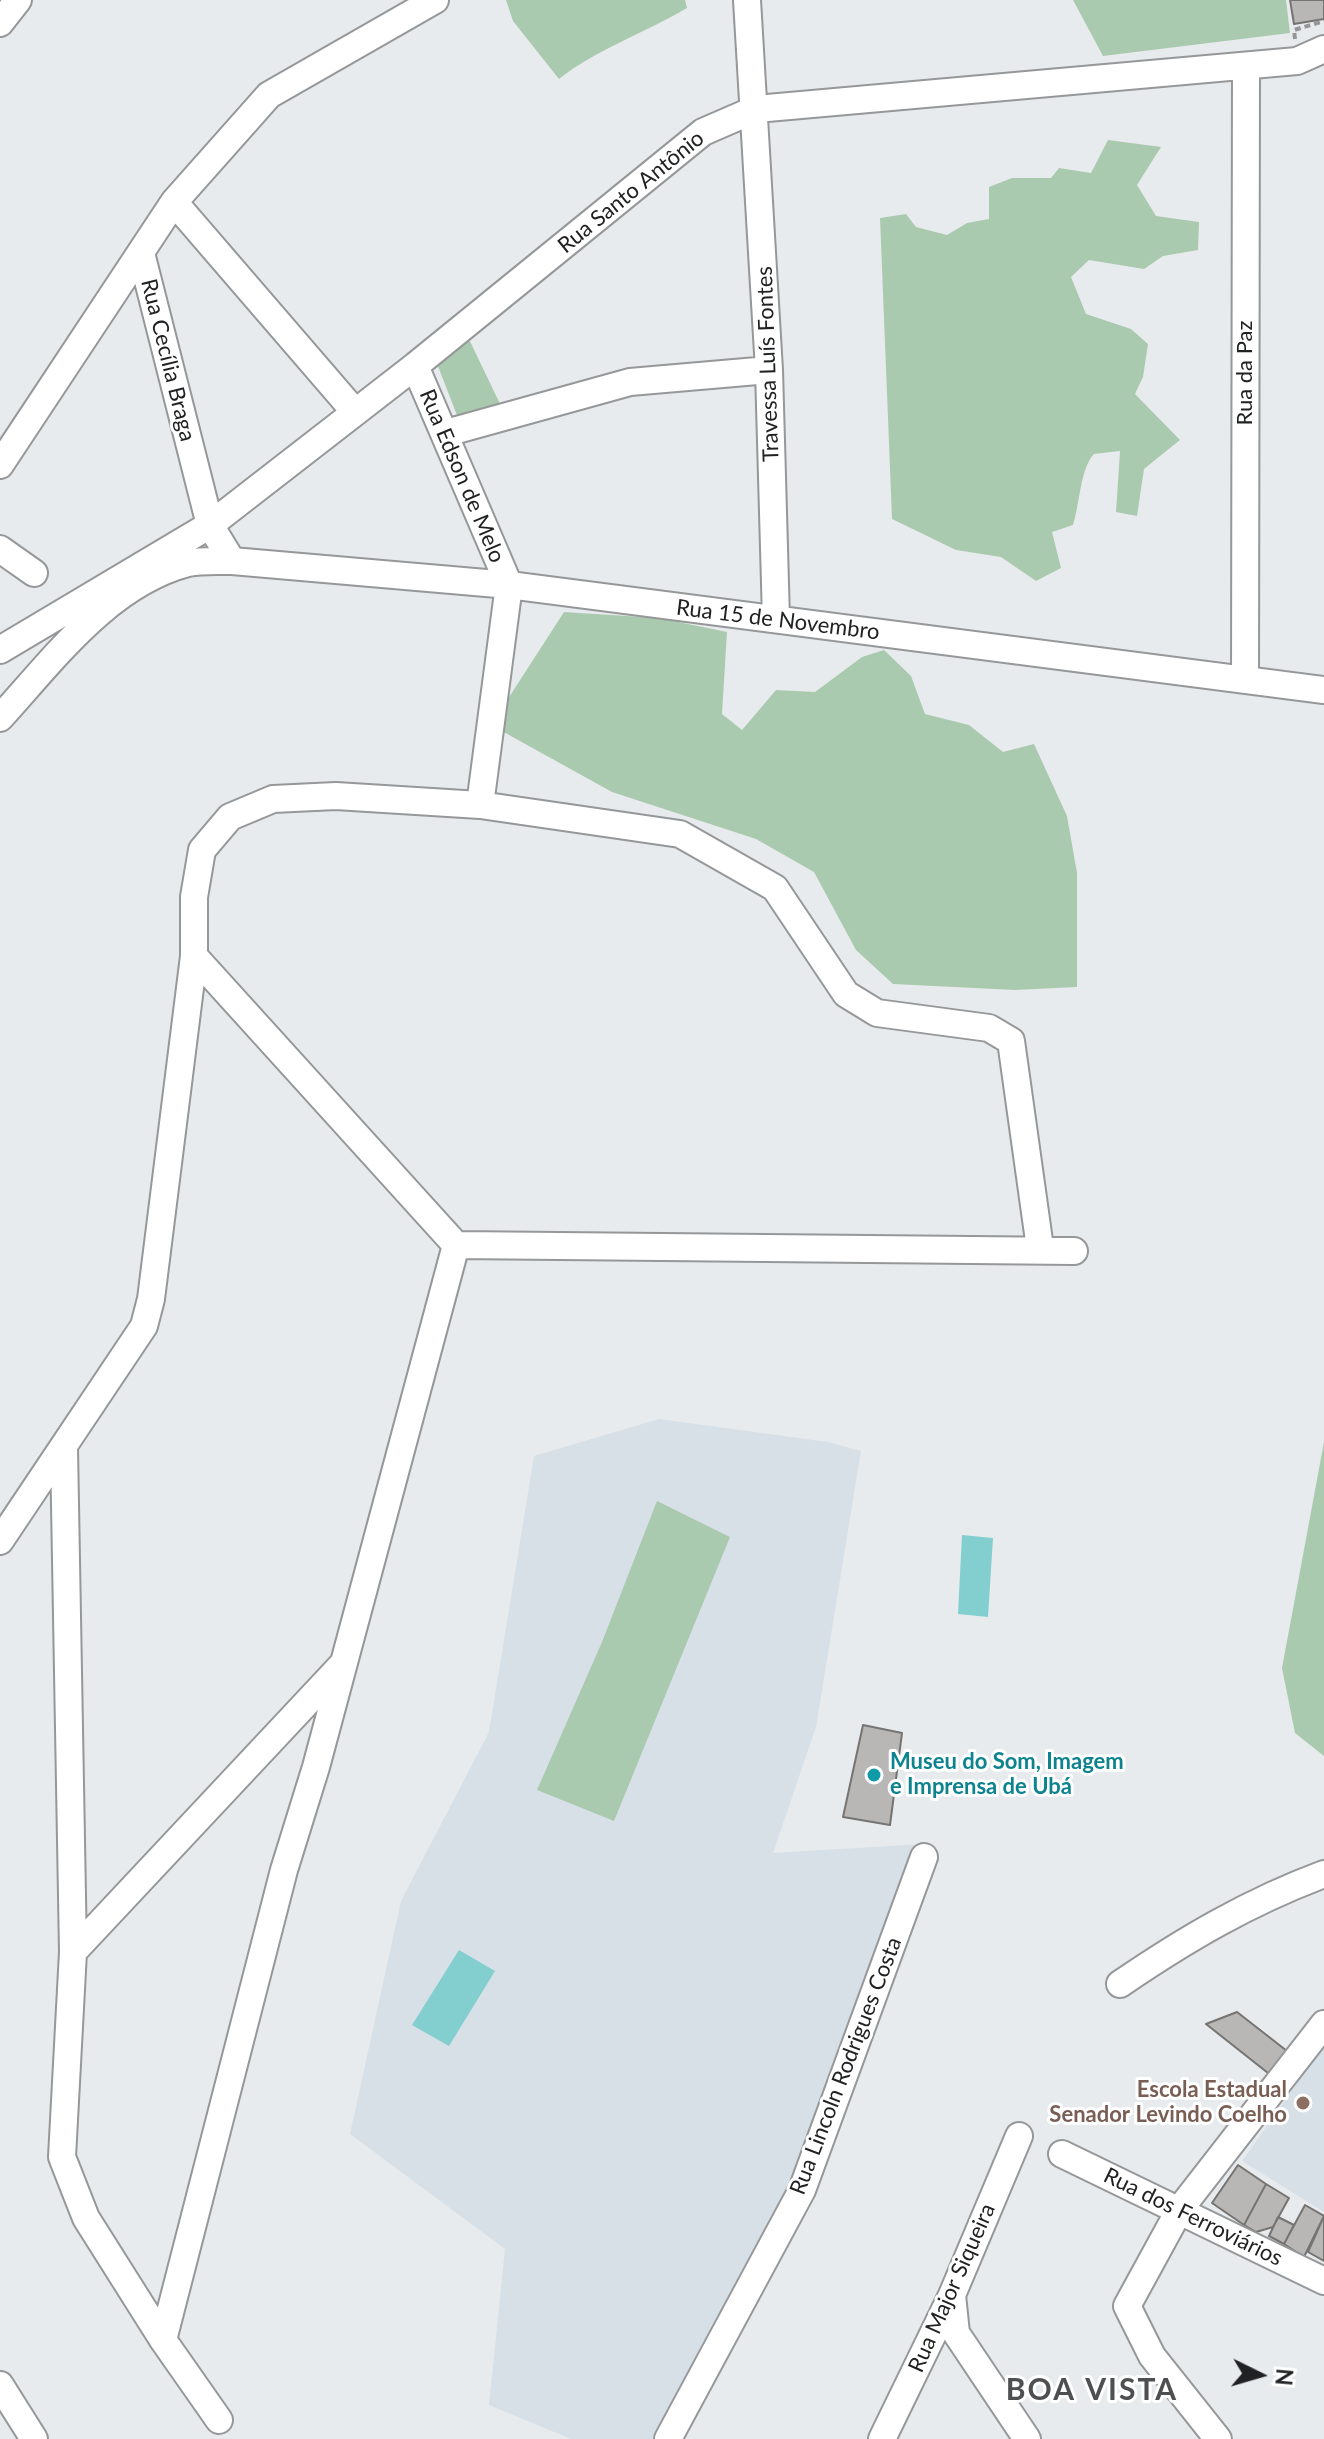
<!DOCTYPE html>
<html>
<head>
<meta charset="utf-8">
<style>
	body { margin:0 }
	#map { position:relative; width:1324px; height:2439px; overflow:hidden; background:#e8ebed; font-family:Lato,sans-serif }
	canvas { display:block }
	.north { position:absolute; left:1220px; top:2335px; width:80px; height:80px; -webkit-text-stroke:6px #fff; paint-order:stroke; rotate:95deg; font-size:22px; font-weight:700; line-height:32px; text-align:center; color:#202122 }
	.north::after { content:''; display:block; margin:auto; width:28px; height:36px; background:#202122; clip-path:polygon(50% 0,100% 100%,50% 72%,0 100%) }
</style>
</head>
<body>
<div id="map">
<canvas width="1324" height="2439"></canvas>
<div class="north">N</div>
</div>
<script>
const ctx = document.querySelector('canvas').getContext('2d');
ctx.lineJoin = 'round';
function paint(path, color) { ctx.fillStyle = color; ctx.fill(path, 'evenodd'); }
function trace(path, color, width, dash) { ctx.strokeStyle = color; ctx.lineWidth = width; ctx.lineCap = dash ? 'butt' : 'round'; ctx.setLineDash(dash || []); ctx.stroke(path); }
function write(font, color, halo, rows, align = 'center') {
  ctx.font = font + ' Lato,sans-serif'; ctx.lineWidth = 6; ctx.setLineDash([]); ctx.textBaseline = 'middle'; ctx.strokeStyle = halo; ctx.fillStyle = color; for (const [text, x, y, turn = 0] of rows) {
    ctx.save(); ctx.translate(x, y); ctx.rotate((+turn || 0) * Math.PI / 180); ctx.textAlign = isNaN(turn) ? turn : align; if (halo) ctx.strokeText(text, 0, 0); ctx.fillText(text, 0, 0); ctx.restore();
  }
}
paint(new Path2D(`
	M659 1419 828 1442 861 1451 816 1727 773 1853 923 1844 792 2178 657 2439H571L489 2405 505 2249 350 2134 401 1901 489 1732 534 1456Z
	M1324 2045V2212L1242 2161Z`), '#d7e0e7');
paint(new Path2D(`
	M506 0H685L687 8C645 33 597 49 559 79L513 21Z
	M1073 0H1286L1290 33 1103 56Z
	M1108 140 1161 147 1137 185 1156 216 1199 222 1198 250 1163 256 1144 269 1089 260 1071 277 1086 314 1131 329 1148 344 1143 377 1135 394 1180 440 1144 469 1137 516 1116 512 1120 451 1094 454C1080 469 1080 503 1073 525L1052 532 1061 568 1036 581 1001 557 956 550 892 519 880 218 906 214 916 227 947 235 967 223 989 219V187L1012 178H1051L1059 168 1091 173Z
	M466 333 502 408 460 423 434 356Z
	M564 612 659 618 727 632 722 714 742 730 776 690 815 692 862 657 884 650 911 676 925 714 969 725 1003 752 1034 744 1067 816 1077 873V987L1015 990 893 984 856 950 814 872 756 839 612 792 491 725Z
	M1324 1442V1756L1295 1733 1282 1668Z
	M657 1501 730 1537 614 1821 537 1790 602 1642Z`), '#aacaaf');
paint(new Path2D(`
	M962 1535 993 1538 988 1617 958 1614Z
	M459 1950 495 1971 449 2046 412 2025Z`), '#83cecf');
const building = new Path2D(`
	M1290 0H1324V19L1294 24Z
	M863 1725 902 1733 890 1825 843 1817Z
	M1237 2012 1287 2051 1273 2077 1206 2024Z
	M1238 2165 1266 2184 1244 2225 1212 2203Z
	M1266 2184 1289 2198 1273 2227 1256 2232 1244 2225Z
	M1305 2205 1324 2216 1304 2257 1284 2244Z
	M1324 2216V2261L1308 2252Z
	M1278 2217 1294 2225 1284 2244 1269 2236Z`);
paint(building, '#b9b7b5');
trace(building, '#767472', 2);
const minor = new Path2D(`
	M747 0 769 370 776 619
	M0 23 18 0
	M174 202 355 412
	M415 366 509 585 480 805
	M446 433 630 382 769 370
	M0 465 174 202 269 95 435 0
	M0 549 34 573
	M232 561 210 525 415 366 703 132 756 109 1297 61 1324 49
	M0 650 210 525 141 253
	M1245 680 1246 66
	M0 718C53 660 108 584 188 563 201 560 218 561 232 561L509 585 1324 690
	M194 956 456 1245
	M64 1448 73 1952 62 2157 86 2218 163 2340 219 2420
	M0 1541 144 1326 151 1299 194 956V897L202 850 230 817 273 799 336 796 480 805 680 834 775 888 846 994 877 1013 989 1028 1011 1041 1040 1248
	M73 1952 342 1665
	M1120 1984C1186 1939 1249 1902 1324 1874
	M1062 2154 1324 2281
	M952 2295 956 2333 1027 2439
	M163 2340 284 1870 316 1767 456 1245 1074 1251
	M0 2385 34 2439
	M668 2439 802 2190 924 1857
	M882 2439 952 2295 1019 2136
	M1218 2439 1152 2356 1127 2306 1180 2209 1324 2024`);
trace(minor, '#959799', 30);
trace(new Path2D(`
	M1295 39 1294 30 1324 21`), '#949698', 4, [6, 4]);
trace(minor, '#fff', 26);
for (const [x, y, r, color] of [
	[874,1775,8,"#0f9aa8"],
	[1303,2103,8,"#8d6e63"]
]) { const dot = new Path2D(); dot.arc(x, y, r, 0, 2 * Math.PI); ctx.fillStyle = color; ctx.fill(dot); trace(dot, '#fff', 3); }
write('22px', '#202122', '#fff', [
	["Rua Santo Antônio",631,192,-39],
	["Rua Cecília Braga",168,360,76],
	["Travessa Luís Fontes",768,364,-92],
	["Rua da Paz",1245,373,-90],
	["Rua Edson de Melo",462,476,67],
	["Rua 15 de Novembro",778,620,7],
	["Rua Lincoln Rodrigues Costa",846,2066,-69],
	["Rua dos Ferroviários",1193,2217,26],
	["Rua Major Siqueira",952,2288,-66]
]);
write('bold 22px', '#0d838f', '#fff', [
	["Museu do Som, Imagem",890,1762],
	["e Imprensa de Ubá",890,1787]
], 'left');
write('bold 22px', '#785e54', '#fff', [
	["Escola Estadual",1287,2090],
	["Senador Levindo Coelho",1287,2115]
], 'right');
ctx.letterSpacing = '2px';
write('bold 30px', '#4d4f50', '#fff', [
	["BOA VISTA",1092,2390]
]);
ctx.letterSpacing = '0px';
</script>
</body>
</html>
